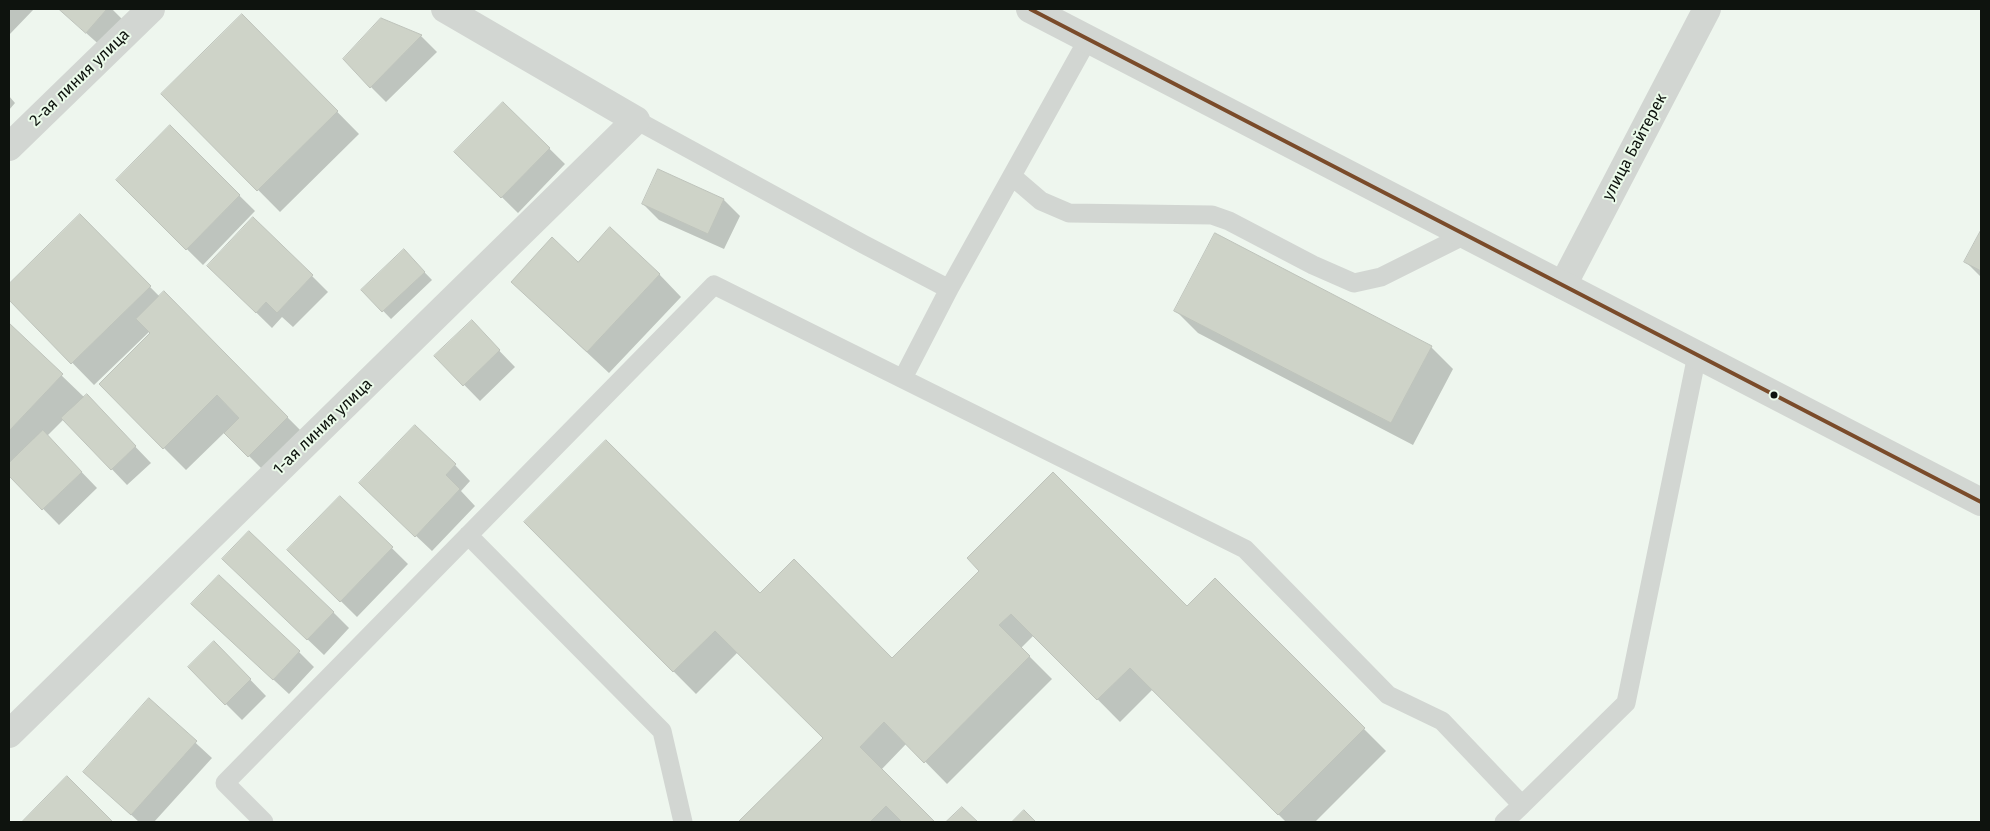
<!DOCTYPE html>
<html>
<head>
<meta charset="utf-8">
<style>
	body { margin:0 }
	#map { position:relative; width:1990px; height:831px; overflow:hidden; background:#eef6ee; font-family:"Fira Sans",sans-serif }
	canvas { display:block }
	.frame { position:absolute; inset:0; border:10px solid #0e130e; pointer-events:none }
</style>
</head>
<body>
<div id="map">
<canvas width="1990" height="831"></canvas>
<div class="frame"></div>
</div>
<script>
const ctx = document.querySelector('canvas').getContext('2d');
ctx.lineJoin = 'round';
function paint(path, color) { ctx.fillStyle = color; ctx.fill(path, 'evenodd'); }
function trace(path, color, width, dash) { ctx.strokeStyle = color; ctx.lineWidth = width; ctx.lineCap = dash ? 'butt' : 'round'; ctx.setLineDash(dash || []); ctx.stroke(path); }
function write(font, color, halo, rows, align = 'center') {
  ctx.font = font + ' "Fira Sans",sans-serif'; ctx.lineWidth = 4; ctx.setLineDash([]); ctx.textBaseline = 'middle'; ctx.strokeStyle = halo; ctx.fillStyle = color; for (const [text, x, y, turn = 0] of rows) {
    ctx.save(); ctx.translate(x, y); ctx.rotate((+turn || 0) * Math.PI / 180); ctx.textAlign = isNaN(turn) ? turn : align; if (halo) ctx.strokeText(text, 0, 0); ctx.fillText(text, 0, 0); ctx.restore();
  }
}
paint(new Path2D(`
	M9 9H34L9 35Z
	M59 9H112L125 22 103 48Z
	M242 15 359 134 280 212 163 94Z
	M381 20 421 36 437 52 386 102 371 87Z
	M9 96 15 103 9 110Z
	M503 103 565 164 518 213 456 152Z
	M170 127 255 211 203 265 117 180Z
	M659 171 724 200 740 216 724 249 659 220 643 204Z
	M80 216 160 297 164 293 310 440 271 478 225 432 186 470 100 384 152 333 150 331 94 385 9 298V286Z
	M1981 233V277L1966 262Z
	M404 251 432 280 391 319 363 290Z
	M578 263 659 274 681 297 609 373 535 304Z
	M312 276 328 292 293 327 282 317 272 328 224 281Z
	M1176 311 1431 347 1453 369 1413 445 1198 333Z
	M9 325 85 398 102 412 151 463 127 485 64 419 47 436 97 488 59 525 10 475 9 476Z
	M487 338 515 367 480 401 436 356Z
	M455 465 470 481 461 491 475 506 432 551 377 499Z
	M340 497 408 564 357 617 289 550Z
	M525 522 760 595 892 659 981 571 1187 608 1215 580 1386 751 1315 822H1286L1153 689 1120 722 1034 635 1021 648 1052 679 947 784 907 743 881 770 933 822H740L825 738 738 652 696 694Z
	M240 575 333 612 349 628 324 655Z
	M209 620 299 652 314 667 289 694Z
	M214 642 266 696 242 720 189 667Z
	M149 700 212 758 154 822H139L101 787Z
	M67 778 112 822H24Z`), '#0003');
const building = new Path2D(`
	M59 9H107L86 33Z
	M242 14 338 111 257 191 161 94Z
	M381 18 422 35 370 88 343 59Z
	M503 102 550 148 501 198 454 152Z
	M170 125 240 195 186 250 116 180Z
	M658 169 724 199 708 234 642 204Z
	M80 214 151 286 71 364 9 300V284Z
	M253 217 313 275 277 313 266 302 256 313 207 266Z
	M610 227 660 274 587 352 511 282 552 237 578 262Z
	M1981 230V271L1964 262Z
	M1215 233 1432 346 1391 423 1174 311Z
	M404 249 425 272 382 312 361 290Z
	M164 291 288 417 248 457 224 433 239 418 217 395 163 449 99 384 150 333 136 319Z
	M472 320 500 350 463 386 434 356Z
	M9 323 63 374 9 431Z
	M87 394 136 446 111 470 61 418Z
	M415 425 456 464 446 475 460 489 415 537 359 483Z
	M43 430 82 472 42 510 9 476V463Z
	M606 440 760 593 794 559 892 658 979 571 967 558 1053 472 1187 606 1215 578 1365 728 1278 815 1130 668 1097 700 1011 614 999 625 1030 656 924 763 884 722 860 747 935 822H902L886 806 870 822H738L823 738 715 631 673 672 524 522Z
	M340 496 393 547 340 602 287 550Z
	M249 531 334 612 307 640 222 559Z
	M219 575 300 651 273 680 191 604Z
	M214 641 251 679 225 705 188 667Z
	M149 698 197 741 131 815 83 772Z
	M67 776 113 822H22Z
	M962 807 978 822H946Z
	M1024 810 1036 822H1012Z`);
paint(building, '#ced3c8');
trace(building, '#bec3bb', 1);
trace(new Path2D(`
	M636 120 863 244 949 289
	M1013 177 1041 201 1069 213 1212 215 1229 221 1313 265 1354 283 1381 277 1465 235
	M903 378 949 289 1088 39
	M468 535 662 731 683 822
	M264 822 225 783 714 285 1245 549 1388 695 1442 721 1522 805 1626 703 1697 355
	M1504 822 1522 805`), '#d2d6d2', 19);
trace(new Path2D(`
	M9 147 151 9
	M1563 285 1707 9
	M9 734 636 120 445 9`), '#d2d6d2', 28);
trace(new Path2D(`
	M1030 9 1981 502`), '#d2d6d2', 28);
trace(new Path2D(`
	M1030 9 1981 502`), '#7a4b2a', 4);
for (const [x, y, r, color] of [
	[1774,395,4.5,"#0e130e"]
]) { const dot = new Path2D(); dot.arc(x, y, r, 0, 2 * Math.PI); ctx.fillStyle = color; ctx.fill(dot); trace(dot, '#ebfaea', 2); }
write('16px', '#0e130e', '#ebfaea', [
	["2-ая линия улица",80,78,-44],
	["улица Байтерек",1635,147,-62],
	["1-ая линия улица",323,427,-44]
]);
</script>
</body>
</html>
